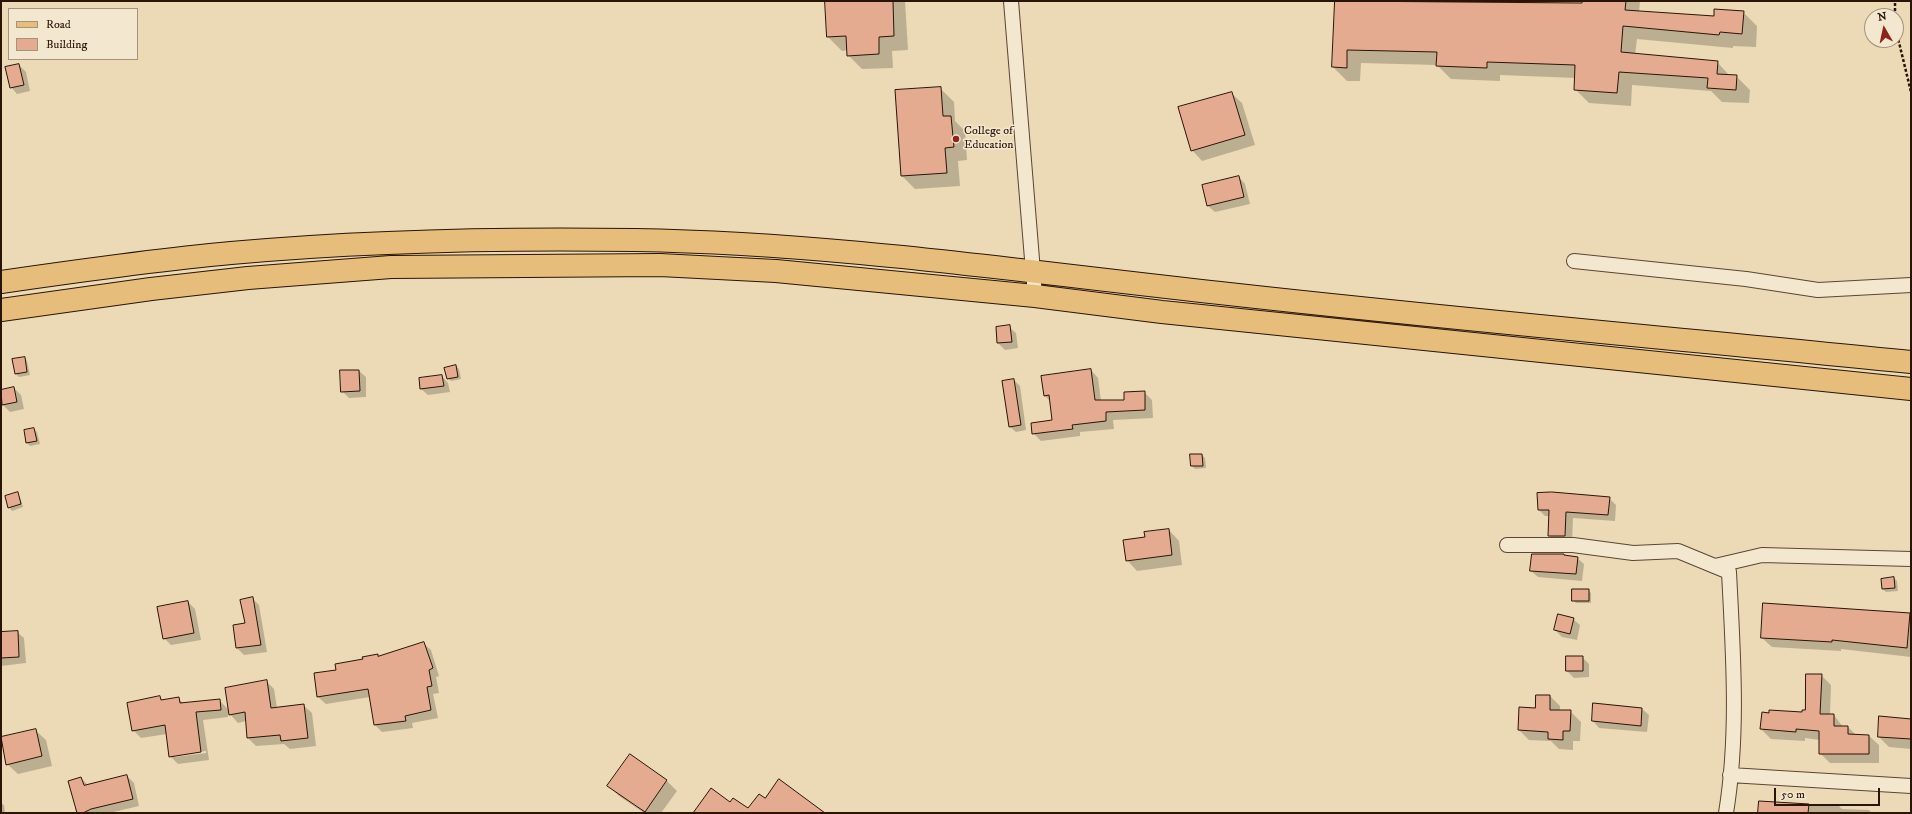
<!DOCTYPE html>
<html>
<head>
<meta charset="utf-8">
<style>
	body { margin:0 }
	#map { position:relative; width:1912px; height:814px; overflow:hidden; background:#ecdab6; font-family:"IM FELL DW Pica",serif }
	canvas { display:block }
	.frame { position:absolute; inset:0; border:2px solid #2a1406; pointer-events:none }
	.legend { position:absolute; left:8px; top:8px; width:130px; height:52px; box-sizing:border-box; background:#f3e7d0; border:1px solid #a3937f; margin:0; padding:5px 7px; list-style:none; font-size:12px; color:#2a1406 }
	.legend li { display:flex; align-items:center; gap:8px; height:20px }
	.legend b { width:20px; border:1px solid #a3937f }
	.north { position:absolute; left:1864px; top:8px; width:40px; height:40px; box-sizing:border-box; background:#f3e7d0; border:1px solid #a3937f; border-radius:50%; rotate:351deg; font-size:11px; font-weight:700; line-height:16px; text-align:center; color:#2a1406 }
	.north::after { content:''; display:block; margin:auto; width:14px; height:18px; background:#8f2418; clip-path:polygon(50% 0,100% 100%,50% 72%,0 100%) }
	.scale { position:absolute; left:1774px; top:788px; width:106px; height:18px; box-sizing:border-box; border:2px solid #2a1406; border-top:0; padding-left:5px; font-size:12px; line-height:14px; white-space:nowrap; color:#2a1406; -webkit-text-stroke:3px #f3e7d0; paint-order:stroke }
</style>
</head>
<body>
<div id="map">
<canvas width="1912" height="814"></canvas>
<div class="frame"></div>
<ul class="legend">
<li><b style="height:5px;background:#e6bd7b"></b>Road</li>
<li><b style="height:11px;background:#e4ab91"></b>Building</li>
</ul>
<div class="north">N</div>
<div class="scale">50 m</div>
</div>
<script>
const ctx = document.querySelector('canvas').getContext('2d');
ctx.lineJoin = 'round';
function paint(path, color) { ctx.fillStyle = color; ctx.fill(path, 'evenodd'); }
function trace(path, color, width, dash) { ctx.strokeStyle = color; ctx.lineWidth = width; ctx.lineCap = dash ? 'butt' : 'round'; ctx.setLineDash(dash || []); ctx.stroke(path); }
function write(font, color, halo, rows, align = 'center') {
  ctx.font = font + ' "IM FELL DW Pica",serif'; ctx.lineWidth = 3; ctx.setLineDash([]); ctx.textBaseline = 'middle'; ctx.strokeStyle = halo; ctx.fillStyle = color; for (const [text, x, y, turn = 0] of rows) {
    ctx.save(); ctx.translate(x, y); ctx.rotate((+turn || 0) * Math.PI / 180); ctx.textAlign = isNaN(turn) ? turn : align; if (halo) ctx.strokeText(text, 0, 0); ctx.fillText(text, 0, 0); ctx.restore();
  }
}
paint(new Path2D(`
	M826 1H905L908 50 892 51 893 68 862 69 848 55V50L842 51 828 37Z
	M1336 1H1507L1583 4V1H1640L1639 12 1715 17 1743 12 1757 26 1756 47 1733 46V48L1637 39 1635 55 1717 62 1730 76H1736L1750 90 1749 103 1722 102 1711 91 1632 85 1631 106 1589 103 1575 89 1576 78 1500 75V81L1451 79 1437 65 1361 63 1360 81H1347L1333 67Z
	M19 65 26 72 30 91 17 94 11 87Z
	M940 88 954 102 955 121 965 131 967 160 958 161 960 186 915 189 902 176Z
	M1231 93 1242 103 1255 145 1202 161 1192 150Z
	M1239 177 1245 184 1250 204 1215 212 1208 206Z
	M1009 327 1016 333 1018 348 1005 350 998 343 997 328Z
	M24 358 27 361 30 375 19 377 16 374Z
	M456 366 459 369 461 379 451 381 448 378Z
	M1091 370 1098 378 1101 401H1126L1144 392 1152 400 1153 418 1113 420 1114 429 1080 432V436L1041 441 1033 433 1053 421 1051 402 1045 396Z
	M359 371 366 377V397L349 398 342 391Z
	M442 376 448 383 450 392 428 395 421 389Z
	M1014 380 1020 386 1026 430 1016 432 1010 427Z
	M14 388 21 395 24 409 10 412 3 405 1 391Z
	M34 429 37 432 40 444 30 446 27 443 25 430Z
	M1202 455 1205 458 1206 468 1195 469 1192 466Z
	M17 494 20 497 23 507 12 511 9 507Z
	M1609 498 1616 505 1615 521 1573 518 1572 543H1556L1549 536 1550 516H1545L1539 510Z
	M1169 530 1179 541 1182 565 1137 571 1127 560 1146 538Z
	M1533 554H1564L1566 557 1577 558 1584 564 1582 581 1538 577 1531 571Z
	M1894 578 1897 581 1898 591 1886 592 1883 589 1882 580Z
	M1588 590 1591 593V603H1576L1573 600Z
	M252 598 259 605 267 652 244 655 237 648 234 625 246 624Z
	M188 602 195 609 201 640 171 645 164 638Z
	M1909 614 1911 616V657L1841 649V651L1772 647 1762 638Z
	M1573 619 1580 625 1577 640 1562 637 1555 630Z
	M17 632 24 638 26 663 1 666V633Z
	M423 643 431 650 439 676 436 677 439 693 433 694 438 718 412 723 413 728 382 732 375 725 370 697 326 704 318 697 337 671Z
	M1582 657 1589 664V677L1574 678 1567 671Z
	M1821 675 1831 685 1830 715H1834L1843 727H1848L1856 735 1869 736 1879 745V763H1830L1820 753V740L1805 738V741L1771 739 1761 729 1803 713Z
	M266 681 274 689 277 708 303 705 312 713 316 746 290 749 284 744 256 746 248 738 246 721 238 723 228 712V717L203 720 209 760 178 764 170 756 167 734 141 738 133 730 159 697 163 701 178 698 184 704 219 700 229 710ZM206 751V753L175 757V755Z
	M1550 696 1560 706V711H1570L1581 722 1580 741H1573V750L1559 749 1551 741 1529 740 1519 730 1520 708 1536 709Z
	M1642 709 1649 715 1647 732 1599 728 1593 721Z
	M1911 720V749L1889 747 1879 737Z
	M35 730 46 740 52 766 18 774 7 764 1 738Z
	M630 755 667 781 677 791 661 813H644L619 796 609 786Z
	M127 776 134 783 139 806 109 813H79L81 778 88 785Z
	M1760 802 1839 806 1842 809 1869 810 1872 813H1759Z
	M1 803 4 805 5 813H1Z`), '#0003');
const building = new Path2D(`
	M825 1H893L894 36 879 37V54L847 56 846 36 827 37Z
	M1335 1 1582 3V1H1626L1625 10 1714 16V9L1744 11 1742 34 1720 32 1719 35 1623 26 1621 52 1718 61 1717 74 1737 75 1736 90 1707 88 1708 78 1619 72 1617 93 1574 90 1575 65 1487 62V68L1436 66 1437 52 1347 50V68L1332 67Z
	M19 64 24 85 10 88 5 67Z
	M941 87 943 116H951L954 147 945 148 947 173 901 176 895 90Z
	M1232 92 1245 135 1191 151 1178 107Z
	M1239 176 1244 197 1207 206 1202 185Z
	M1010 325 1012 342 997 343 996 327Z
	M25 357 27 372 15 374 12 359Z
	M456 365 458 377 447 379 444 368Z
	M1091 369 1095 400H1124V392L1145 391V410L1106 412V421L1072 425 1073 429 1032 434 1031 423 1052 420 1049 395 1044 396 1041 376Z
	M340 370H359L360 391 341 392Z
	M442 375 444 386 420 389 419 378Z
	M1014 379 1021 425 1009 427 1002 381Z
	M14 387 17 402 2 405 1 390Z
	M34 428 37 441 26 443 24 430Z
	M1190 454H1202L1203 466H1191Z
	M18 492 21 504 8 508 5 496Z
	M1552 492 1610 497 1608 515 1566 512 1565 536H1548L1549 510H1538L1537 493Z
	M1169 529 1172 555 1126 561 1123 540 1145 537 1144 532Z
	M1532 554H1564V555L1578 557 1576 574 1530 571Z
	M1894 577 1895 588 1882 589 1881 579Z
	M1572 589H1589V601H1572Z
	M253 597 261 645 236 648 233 625 245 623 240 600Z
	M188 601 194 633 163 639 157 607Z
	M1763 603 1910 613 1907 648 1832 640V642L1761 638Z
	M1558 614 1574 618 1570 634 1554 630Z
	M18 631 19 657 1 658V632Z
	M424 642 433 668 429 670 432 686 427 687 431 710 405 716 406 721 374 725 368 689 317 697 314 673 336 670 335 664 363 659 362 657 378 654V656Z
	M1566 656H1583V671H1566Z
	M1806 674H1822L1820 714H1834V726H1848V734L1869 735V754H1819V731L1796 729V732L1760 729 1762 712 1769 713V710L1802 712V710H1805Z
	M267 680 271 708 304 704 308 738 281 741 280 735 247 738 245 712 229 715 225 688Z
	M1536 695H1550V710H1571L1570 731H1563V740L1548 739V732L1518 730 1519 707 1535 708Z
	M160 696 161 700 179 697 180 703 220 699 221 710 196 712 201 752 169 757 165 725 132 731 127 703Z
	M1593 703 1642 708 1641 726 1592 721Z
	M1879 716 1911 719V739L1878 737Z
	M36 729 42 756 6 765 1 737Z
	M630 754 667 780 645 812 607 786Z
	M127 775 133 799 91 809 83 813H77L68 781 81 777 84 785Z
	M779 779 825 813H693L711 788 730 802 733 798 748 808 759 794 765 798Z
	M1759 801 1809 804 1808 813H1758Z`);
paint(building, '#e4ab91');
trace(building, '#2a1406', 1);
const minor = new Path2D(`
	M1011 1 1035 296
	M1574 261 1746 279 1818 290 1911 285
	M1507 545H1573L1633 553 1678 551 1729 572C1733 652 1739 733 1726 813
	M1715 566 1762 555 1911 559
	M1730 775 1911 786`);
const primary = new Path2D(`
	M1 282C77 271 154 260 231 253 363 241 502 238 635 240 831 243 1026 272 1220 293 1450 319 1681 339 1911 362
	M1 310 151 289 248 278 391 267 660 265 776 271 1035 296 1162 312 1911 389`);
trace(minor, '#5a4632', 16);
trace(primary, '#2a1406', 24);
trace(new Path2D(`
	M1895 16V1
	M1896 30 1911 92`), '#2a1406', 2.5, [3, 2]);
trace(minor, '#f3e7d0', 14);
trace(primary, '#e6bd7b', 22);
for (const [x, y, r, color] of [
	[956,139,4,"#8f2418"]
]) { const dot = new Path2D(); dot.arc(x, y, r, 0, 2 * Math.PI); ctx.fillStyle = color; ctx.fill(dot); trace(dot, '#f3e7d0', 1.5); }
write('12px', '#2a1406', '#f3e7d0', [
	["College of",964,132],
	["Education",964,146]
], 'left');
</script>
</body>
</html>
